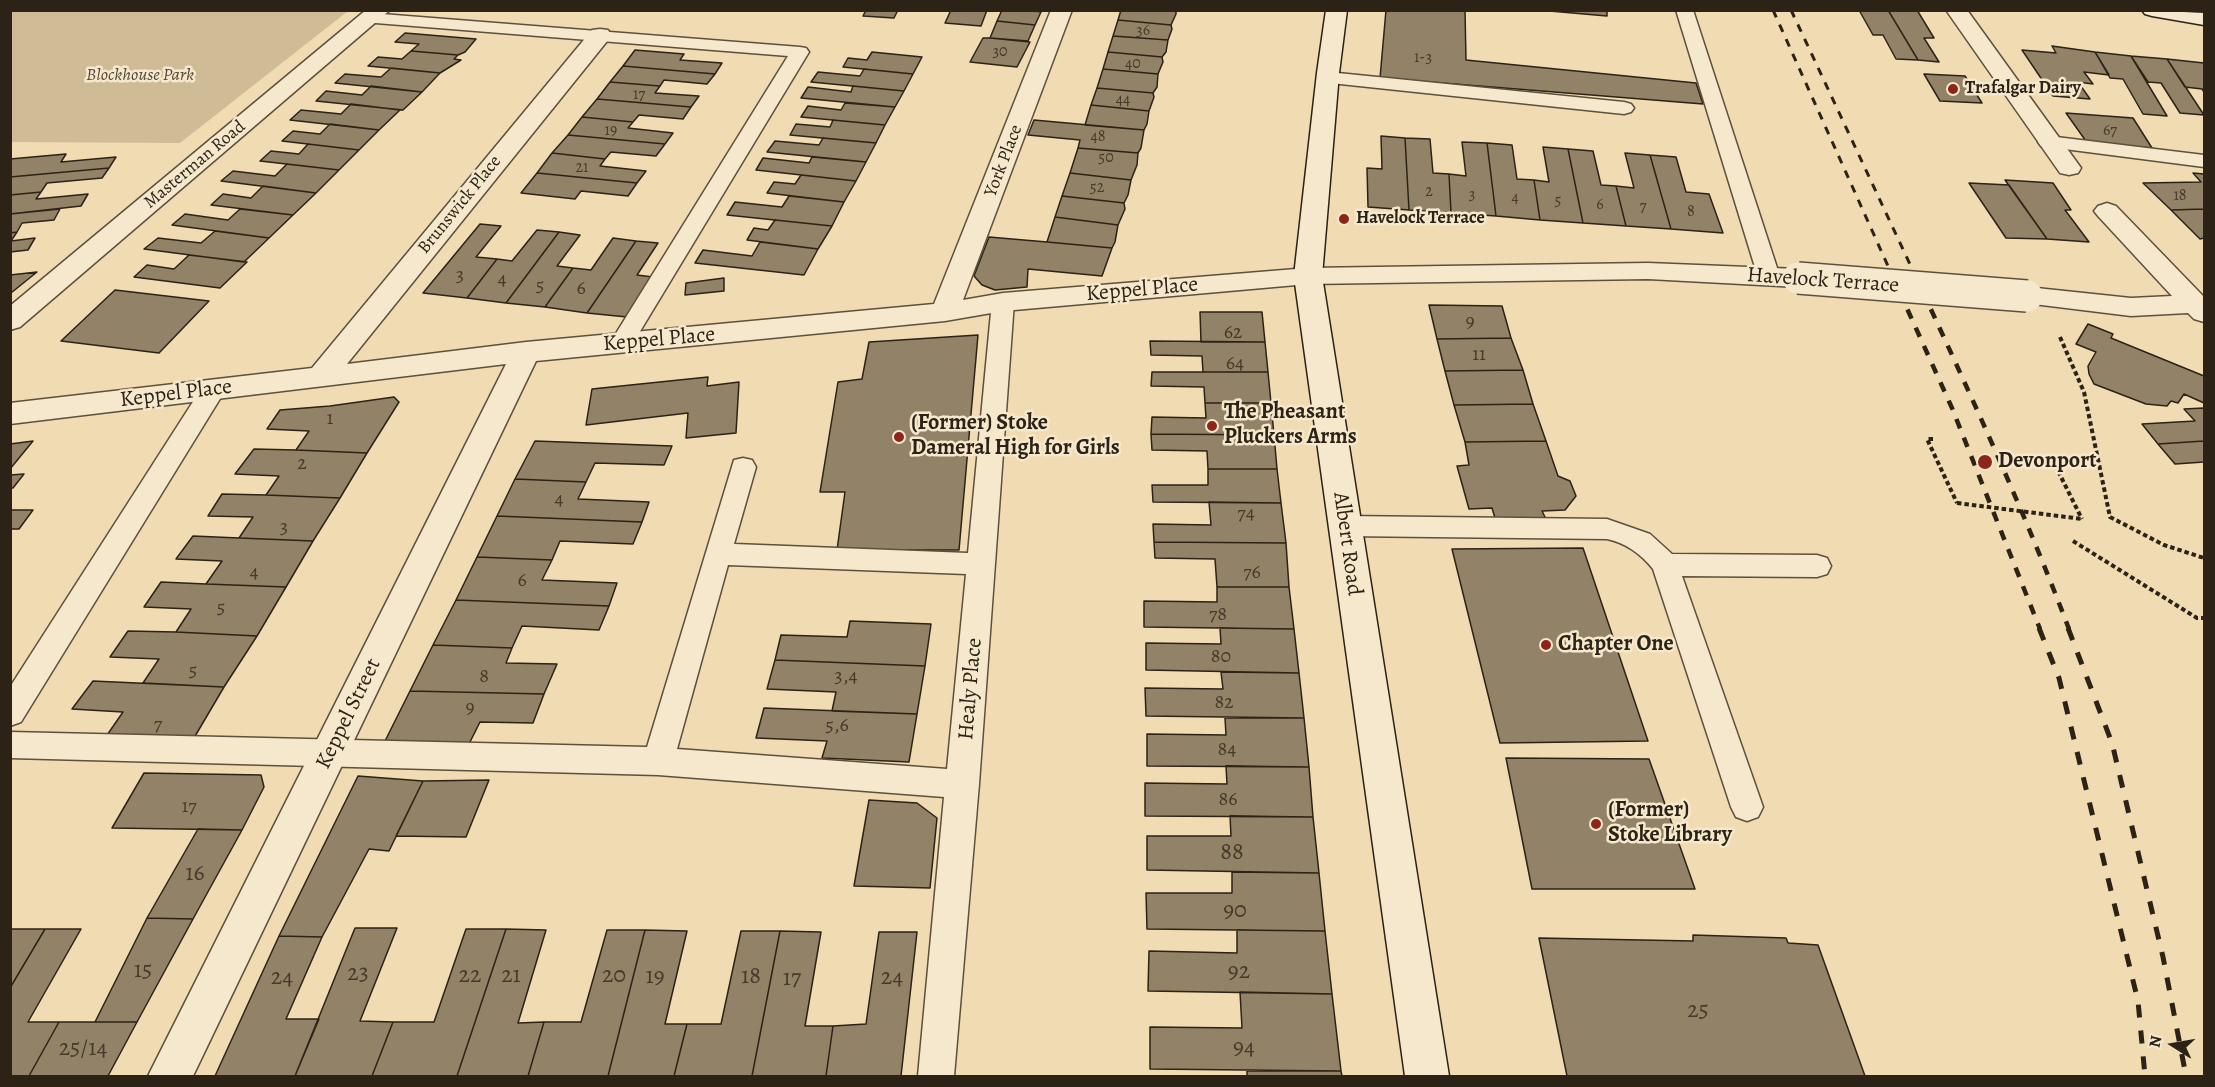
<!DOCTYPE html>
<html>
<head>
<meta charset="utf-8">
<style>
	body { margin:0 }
	#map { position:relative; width:2215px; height:1087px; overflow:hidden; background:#f0dbb2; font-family:Alegreya,serif }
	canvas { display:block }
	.frame { position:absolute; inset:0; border:12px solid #2c2216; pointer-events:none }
	.north { position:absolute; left:2143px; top:1015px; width:60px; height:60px; -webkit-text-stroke:4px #f5e8cd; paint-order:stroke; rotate:281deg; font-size:16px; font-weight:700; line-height:24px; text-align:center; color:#2c2216 }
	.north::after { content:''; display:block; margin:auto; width:21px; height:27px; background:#2c2216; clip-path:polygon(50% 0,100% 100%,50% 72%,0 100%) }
</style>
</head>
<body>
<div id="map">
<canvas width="2215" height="1087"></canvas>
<div class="frame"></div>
<div class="north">N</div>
</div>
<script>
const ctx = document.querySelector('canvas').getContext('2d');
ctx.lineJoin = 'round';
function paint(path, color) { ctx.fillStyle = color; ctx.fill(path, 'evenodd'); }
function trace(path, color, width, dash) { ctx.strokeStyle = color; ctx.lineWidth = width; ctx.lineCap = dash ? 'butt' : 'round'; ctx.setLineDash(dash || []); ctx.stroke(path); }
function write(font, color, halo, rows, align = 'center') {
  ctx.font = font + ' Alegreya,serif'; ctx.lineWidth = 5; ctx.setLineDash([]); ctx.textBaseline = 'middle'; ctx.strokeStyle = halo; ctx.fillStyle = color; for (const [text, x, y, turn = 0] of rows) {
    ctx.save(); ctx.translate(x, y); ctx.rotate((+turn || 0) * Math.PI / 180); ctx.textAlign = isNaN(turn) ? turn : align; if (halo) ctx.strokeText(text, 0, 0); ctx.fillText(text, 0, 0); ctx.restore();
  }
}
paint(new Path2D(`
	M11 10H348V11L180 143 11 142Z`), '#cfbc97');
const building = new Path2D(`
	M866 10H898L894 18 863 16Z
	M951 10H987L981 26 945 23Z
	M1002 10H1029L1041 12 1035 25 997 21Z
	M1121 10H1176V14L1171 25 1118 20Z
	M1386 10H1465L1466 60 1696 83 1703 104 1380 78Z
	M1538 10H1607V16Z
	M1859 10H1888L1918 60 1896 59 1883 35H1873Z
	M1888 10H1917L1934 38H1924L1939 62 1918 60Z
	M1118 20 1171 25 1172 29 1168 40 1113 36Z
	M997 21 1035 25 1028 41 990 38Z
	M405 33 429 35 476 39 465 52 458 55 411 51 419 44 395 42Z
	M1113 36 1168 40 1166 52 1162 57 1108 52Z
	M983 38H990L1030 42 1017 67 970 62Z
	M2052 46 2095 52 2109 75 2084 72 2093 84 2078 82 2090 99 2053 96 2022 50 2056 53Z
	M635 50 684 54 680 60 722 63 715 74 623 66Z
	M411 51 458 55 454 59 461 60 440 73 368 66 378 57 402 59Z
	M872 52 922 57 913 74 843 67 848 58 867 60Z
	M1108 52 1162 57 1163 62 1158 74 1103 69Z
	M2095 52 2131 56 2167 116 2143 114 2123 79 2110 78Z
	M2131 56 2167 59 2204 115 2180 113 2161 83 2148 82Z
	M2167 59 2204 63V92L2202 89 2185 87Z
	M623 66 715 74 707 84 664 80 660 86 610 82Z
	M391 68 440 73 422 92 335 83 345 74 381 77Z
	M864 69 913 74 904 91 811 82 818 72 860 76Z
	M1103 69 1158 74 1157 87 1153 93 1097 88Z
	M1924 74 1965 76 1982 103 1940 101Z
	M610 82 660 86 655 93 699 96 691 107 597 99Z
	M371 86 422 92 403 110 316 101 326 91 362 95Z
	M853 86 904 91 895 107 801 98 808 87 851 92Z
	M1097 88 1153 93 1154 97 1149 111 1091 105Z
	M597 99 691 107 683 119 639 115 633 122 582 117Z
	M845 103 895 107 885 125 801 117 808 106 841 110Z
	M351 104 400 110 379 130 290 120 301 110 341 114Z
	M1091 105 1149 111 1147 124 1144 130 1085 125Z
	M2066 113 2133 118 2152 148 2088 144Z
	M582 117 633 122 628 128 673 133 665 144 568 135Z
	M833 120 885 125 876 143 790 135 796 124 830 127Z
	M1034 120 1144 130 1141 148 1138 153 1078 148 1080 140 1028 135Z
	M330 124 379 130 359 150 282 141 293 131 320 134Z
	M568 135 665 144 656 156 611 152 605 159 552 153Z
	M1381 136 1405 138 1409 210 1368 207 1367 168 1382 169Z
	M823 138 876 143 866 162 767 152 775 141 819 145Z
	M1405 138 1430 139 1433 173 1449 174 1451 213 1409 210Z
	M1462 142 1487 143 1496 216 1451 213 1449 174 1466 176Z
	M1487 143 1512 145 1517 179 1534 180 1540 220 1496 216Z
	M308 144 359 150 339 170 260 161 271 151 299 154Z
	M1543 147 1568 149 1583 223 1540 220 1534 180 1549 182Z
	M1078 148 1138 153 1137 165 1131 180 1070 173Z
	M1568 149 1593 151 1601 185 1616 186 1626 226 1583 223Z
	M552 153 605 159 600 166 646 171 637 183 537 173Z
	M1625 153 1650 155 1671 229 1626 226 1616 186 1634 188Z
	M66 154 61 162 116 157 109 168 10 177V159Z
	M1650 155 1676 157 1686 192 1709 194 1723 233 1671 229Z
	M812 157 866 162 856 181 756 170 763 158 809 163Z
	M287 164 339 170 316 193 221 181 233 171 275 176Z
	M109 168 102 178 47 183 41 192 10 195V177Z
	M537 173 637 183 628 196 581 191 575 199 521 193Z
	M1070 173 1131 180 1128 195 1124 203 1062 196Z
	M2193 173 2204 174V209L2171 210 2143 183 2201 182Z
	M801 175 856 181 844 202 767 193 774 182 795 184Z
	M2005 180 2053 183 2071 210H2065L2089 242 2047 239Z
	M1969 183 2009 185 2047 239 2006 238Z
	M263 186 316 193 293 215 211 205 223 194 251 198Z
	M41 192 36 199 88 194 81 206 10 214V195Z
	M789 196 844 202 832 226 727 215 735 202 782 207Z
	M1062 196 1124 203 1125 209 1118 225 1055 217Z
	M60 209 54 220 22 223 17 232 10 233V214Z
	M240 209 293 215 269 238 172 225 185 214 228 220Z
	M2204 209V238L2200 239 2171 210Z
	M1055 217 1118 225 1115 242 1112 248 1047 242Z
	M775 220 832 226 818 249 747 240 754 228 768 230Z
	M480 224 501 226 476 257 497 259 467 298 423 293Z
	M537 230 559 232 506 303 467 298 497 259 512 261Z
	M215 231 269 238 244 262 144 249 158 238 201 243Z
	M17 232 11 241 35 238 28 250 10 252V233Z
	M559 232 580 235 557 266 573 268 545 307 506 303Z
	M989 237 1047 242 1112 248 1102 276 1028 269 1027 287 995 290 982 285 974 276Z
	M613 238 636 241 587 313 545 307 573 268 591 270Z
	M636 241 658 243 637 275 653 277 627 317 587 313Z
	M760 242 818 249 804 275 695 263 703 250 752 256Z
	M189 255 247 262 220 288 134 277 147 265 174 269Z
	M37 272 11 293H10V275Z
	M724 278V291L685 295 686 283Z
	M115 290 209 301 159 353 61 341Z
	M1429 305 1502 306 1511 338 1437 339Z
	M1200 312H1262L1265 342H1201Z
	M2088 324 2113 334 2111 338 2204 376V403L2184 394 2178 403 2171 401 2167 406 2146 404 2094 384 2089 374 2088 366 2096 352 2076 344Z
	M978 335 959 550H837L845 492H820L838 382 862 379 869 342Z
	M1511 338 1523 370 1445 371 1437 339Z
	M1150 341 1265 342 1268 372H1203L1202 356 1151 355Z
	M1523 370 1533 404 1454 405 1445 371Z
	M1152 372H1268L1271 403H1205L1204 387 1151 386Z
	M708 377 707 386 739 382 736 433 686 438 688 413 586 425 592 389Z
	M394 397 399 402 367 453 296 450 309 431 267 429 280 410 330 406Z
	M1205 403H1271L1274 435 1151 434 1152 417 1206 418Z
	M1533 404 1546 441 1465 442 1454 405Z
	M2204 408V441L2158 444 2142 424 2195 421 2184 409Z
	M1151 434 1274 435 1277 469H1208L1207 451 1152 450Z
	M33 441 10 469V444Z
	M535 441 672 446 664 465 595 463 586 482 515 479Z
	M1546 441 1558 476 1570 481 1576 496 1565 510 1542 511 1546 519 1495 518 1492 508 1469 509 1457 466 1469 465 1465 442Z
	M2204 441V462L2175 464 2158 444Z
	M254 449 296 450 367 453 340 498 266 495 279 476 235 474Z
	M1208 469H1277L1281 503 1153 502 1152 485H1208Z
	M24 474 13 488H10V475Z
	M515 479 586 482 578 499 649 502 642 522 497 516Z
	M222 494 266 495 340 498 313 541 239 538 253 517 208 516Z
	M1209 502 1281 503 1286 543 1154 542 1153 524 1211 525Z
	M10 510H33L19 529H10Z
	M497 516 642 522 633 544 560 541 552 560 477 557Z
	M193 536 239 538 313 541 286 587 206 584 222 561 176 559Z
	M1154 542 1286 543 1289 587H1217L1215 559 1155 558Z
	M1583 548 1648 741 1500 743 1452 549Z
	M477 557 552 560 542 580 617 583 609 606 456 600Z
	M161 582 206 584 286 587 257 636 176 632 191 609 144 607Z
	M1217 587H1289L1294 629 1144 627V601L1217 602Z
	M456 600 609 606 599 630 522 626 512 648 433 645Z
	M850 621 931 624 925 666 775 660 781 635 847 637Z
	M1220 628 1294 629 1299 673 1146 670V643L1221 644Z
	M128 631 176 632 257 636 224 687 143 683 159 659 110 657Z
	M433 645 512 648 506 663 557 664 544 694 410 691Z
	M775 660 925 666 917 714 832 711 836 692 767 689Z
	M1221 672 1299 673 1304 718 1146 716 1145 688 1223 689Z
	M93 681 224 687 191 743 105 738 123 712 72 709Z
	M410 691 544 694 533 723 480 722 468 746 384 743Z
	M764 708 917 714 909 762 822 758 827 741 756 738Z
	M1225 718H1304L1309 767 1147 766V734L1226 735Z
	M1506 758 1649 759 1695 889H1532Z
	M1226 766 1309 767 1313 817 1145 816V783L1227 784Z
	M144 773 261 775 264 787 242 830 112 828Z
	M358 776 423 781 389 851 369 849 322 937 279 936Z
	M489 780 466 837 396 836 423 781Z
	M869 800 917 803 937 818 930 888 854 886Z
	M1230 816 1313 817 1319 873 1147 870V836H1231Z
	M198 829 242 830 193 919 147 918Z
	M1232 872 1319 873 1325 931 1147 929 1146 893H1232Z
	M147 918 193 919 137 1022H95Z
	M355 928H397L360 1021 393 1022 372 1076H295Z
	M10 929H45L10 988Z
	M45 929H81L28 1022H59L29 1076H10V988Z
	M466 929H506L457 1076H372L393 1022H434Z
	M506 929 546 930 518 1023 544 1022 528 1076H457Z
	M607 930H645L608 1076H528L544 1022H581Z
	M645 930 687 931 665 1024H687L674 1076H608Z
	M1237 930 1325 931 1332 994 1148 991 1149 951 1237 953Z
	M741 931H780L752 1076H674L687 1024H721Z
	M780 931 821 932 805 1026H833L826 1076H752Z
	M879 932H917L901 1076H826L833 1026 866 1024Z
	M1693 935 1786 938 1788 943 1818 945 1865 1076H1567L1539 938 1693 941Z
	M279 936 322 937 286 1019H319L295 1076H215Z
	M1240 992 1332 994 1341 1071 1150 1069V1027L1242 1028Z
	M59 1022H137L108 1076H29Z
	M1247 1071H1341L1342 1076H1247Z`);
paint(building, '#928267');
trace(building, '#2c2216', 1.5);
const lane = new Path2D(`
	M1676 10H1693L1780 277 1777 282 1769 284 1761 282 1758 277Z
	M369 13 800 47 806 48 809 52 630 348 622 351 614 348 610 343 788 56 363 22 360 18 363 14Z
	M1328 72 1624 102 1631 104 1634 108 1631 112 1624 114 1321 82 1319 78 1321 74Z
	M2048 136 2204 155V167L2041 146 2038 142 2041 138Z
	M1003 295 1011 297 1014 302 979 784 954 1076H918L944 797 658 775 10 758V732L647 747 734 460 743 458 752 460 756 467 734 544 968 553 992 302 995 297ZM728 565 966 574 947 769 677 749Z
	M214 381 223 383 226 389 21 722 10 726V687L205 383Z
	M1345 516 1607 519 1650 534 1672 554 1817 555 1827 558 1831 566 1827 574 1817 577 1682 576 1763 807 1758 817 1747 821 1736 817 1731 807 1653 569C1641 554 1626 543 1607 539L1345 536 1336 533 1332 526 1336 519Z`);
const street = new Path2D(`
	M366 10H390L20 327 10 330V306Z
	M1051 10H1072L963 300 1003 293 1308 268 1648 263 1798 269 1808 272 1812 278 1808 284 1798 287 1648 279 1308 284 1003 311 945 321 536 361 193 1076H148L506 364 10 424V403L312 368 592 30 600 29 608 30 611 35 608 40 347 364 526 342 934 304Z
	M1946 10H1967L2081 168 2078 173 2069 175 2060 173Z
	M2107 203 2116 206 2204 297V322L2194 319 2188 313 2131 316 2017 302 2013 296 2017 290 2027 287 2131 298 2172 296 2098 216 2094 211 2098 206Z`);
const secondary = new Path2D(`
	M1326 10H1347L1339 73 1322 276 1449 1076H1405L1294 276 1317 73Z
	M2142 10 2204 13V25L2152 16 2145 14Z`);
trace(lane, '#5d503d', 3);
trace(street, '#5d503d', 3);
trace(secondary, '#2c2216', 3);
trace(new Path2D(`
	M2060 337 2084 392 2110 517 2164 545 2204 558
	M1933 439H1927L1957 503
	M2037 458 2051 457 2082 519
	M2073 541 2197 618H2204`), '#2c2216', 4, [4.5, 3]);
paint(lane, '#f5e8cd');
paint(street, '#f5e8cd');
paint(secondary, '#f5e8cd');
trace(new Path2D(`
	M1773 10 1892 275
	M1791 10 1915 275`), '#2c2216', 3, [8, 8]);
trace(new Path2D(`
	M1891 273 1952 408 2040 629
	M1914 273C1969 391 2023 508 2069 629`), '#2c2216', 4.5, [10, 10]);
trace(new Path2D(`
	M2039 628 2059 678 2138 1001 2145 1076
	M2068 628 2112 743 2163 957 2186 1076`), '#2c2216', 5, [13, 13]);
const streetBridge = new Path2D(`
	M1798 278 2027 296`);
trace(streetBridge, '#5d503d', 34, []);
trace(new Path2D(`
	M1957 503 2082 519`), '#2c2216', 4, [4.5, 3]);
trace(streetBridge, '#f5e8cd', 31);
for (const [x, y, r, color] of [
	[1953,89,6,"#8f2418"],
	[1344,219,6,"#8f2418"],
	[1212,426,6,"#8f2418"],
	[899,437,6,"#8f2418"],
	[1985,462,8,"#8f2418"],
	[1546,645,6,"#8f2418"],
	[1596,824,6,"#8f2418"]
]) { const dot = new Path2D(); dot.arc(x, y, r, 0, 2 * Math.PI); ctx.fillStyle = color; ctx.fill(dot); trace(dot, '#f5e8cd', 2); }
write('16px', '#463a2a', null, [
	["36",1143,31],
	["30",1000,52],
	["1-3",1423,58],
	["40",1133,64],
	["17",639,95],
	["44",1123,100],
	["19",611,131],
	["67",2110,131],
	["48",1098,137],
	["50",1106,158],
	["21",582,168],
	["52",1097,188],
	["2",1429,192],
	["3",1472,195],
	["18",2180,196],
	["4",1515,198],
	["5",1558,201],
	["6",1600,205],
	["7",1643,207],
	["8",1691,212]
]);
write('italic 18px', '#554836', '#f5e8cd', [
	["Blockhouse Park",140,76]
]);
write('bold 18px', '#2c2216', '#f5e8cd', [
	["Trafalgar Dairy",1965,89],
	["Havelock Terrace",1356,219]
], 'left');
write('18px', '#2c2216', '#f5e8cd', [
	["York Place",1004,161,-69],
	["Masterman Road",195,165,-40],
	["Brunswick Place",460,205,-51]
]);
write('20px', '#463a2a', null, [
	["3",460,276],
	["4",502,280],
	["5",540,286],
	["6",581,289],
	["9",1470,322],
	["62",1233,333],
	["11",1479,355],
	["64",1235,364],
	["1",330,419],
	["2",302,464],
	["4",559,500],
	["74",1246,514],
	["3",284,528],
	["4",254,573],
	["76",1252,573],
	["6",522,581],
	["5",221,608],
	["78",1218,615],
	["80",1221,657],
	["5",193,671],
	["8",484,677],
	["3,4",846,677],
	["82",1224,703],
	["9",470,708],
	["7",158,725],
	["5,6",837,726],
	["84",1227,750],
	["86",1228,800],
	["17",189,807]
]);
write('22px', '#2c2216', '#f5e8cd', [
	["Havelock Terrace",1823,281,4],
	["Keppel Place",1142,290,-5],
	["Keppel Place",659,340,-5],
	["Keppel Place",176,394,-7],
	["Albert Road",1347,544,82],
	["Healy Place",971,689,-85],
	["Keppel Street",349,714,-64]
]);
write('bold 22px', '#2c2216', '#f5e8cd', [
	["The Pheasant",1224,413],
	["Pluckers Arms",1224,438],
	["(Former) Stoke",911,424],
	["Dameral High for Girls",911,449],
	["Devonport",1998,462],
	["Chapter One",1558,645],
	["(Former)",1608,811],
	["Stoke Library",1608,836]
], 'left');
write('24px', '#463a2a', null, [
	["88",1232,853],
	["16",195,874],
	["90",1235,911],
	["15",143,971],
	["92",1239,972],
	["23",358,974],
	["22",470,976],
	["21",511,976],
	["20",614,976],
	["19",655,977],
	["18",751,977],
	["24",282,978],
	["24",892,978],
	["17",792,979],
	["25",1698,1011],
	["94",1244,1048],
	["25/14",83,1049]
]);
</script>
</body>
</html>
